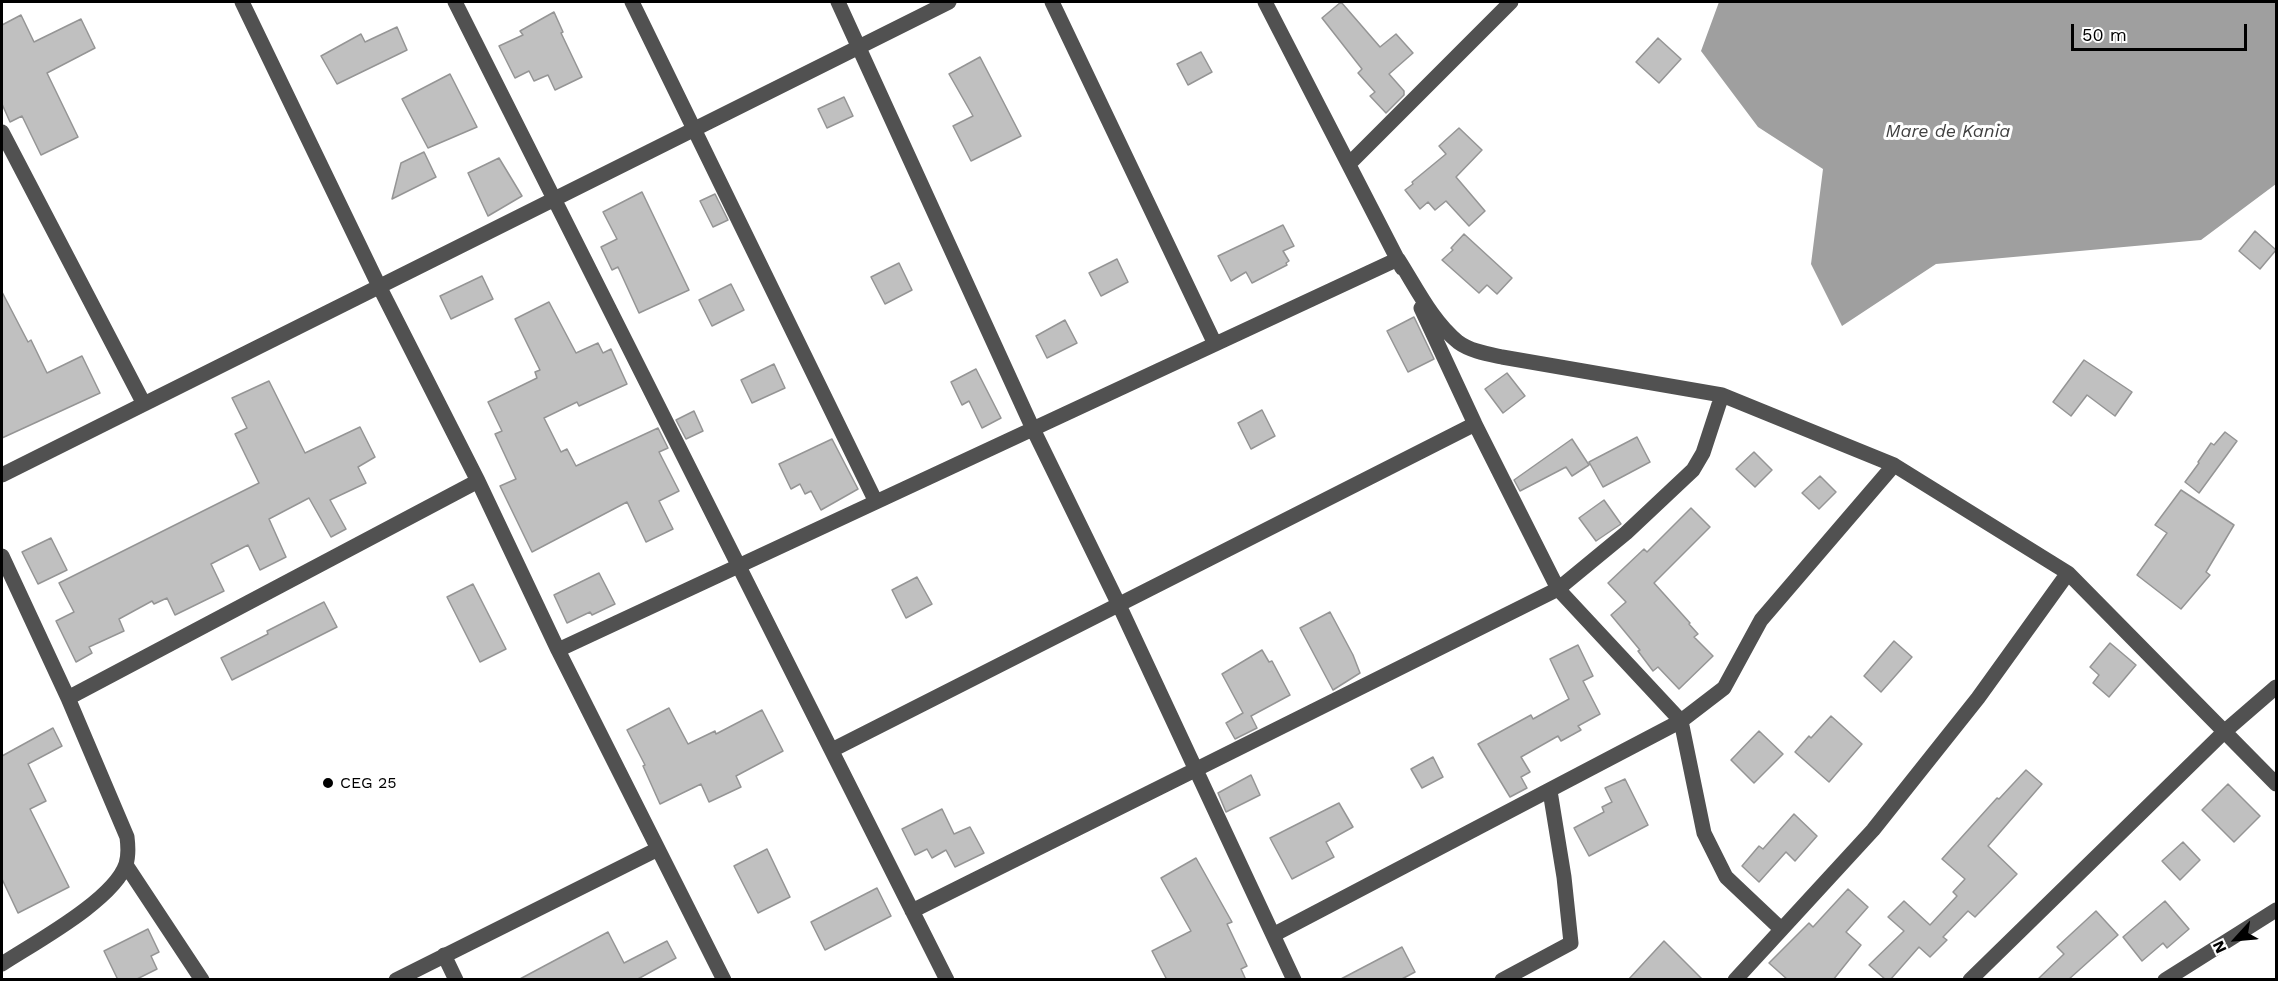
<!DOCTYPE html>
<html>
<head>
<meta charset="utf-8">
<style>
	body { margin:0 }
	#map { position:relative; width:2278px; height:981px; overflow:hidden; background:#fff; font-family:"Work Sans",sans-serif }
	canvas { display:block }
	.frame { position:absolute; inset:0; border:3px solid #000; pointer-events:none }
	.north { position:absolute; left:2206px; top:909px; width:60px; height:60px; -webkit-text-stroke:4px #fff; paint-order:stroke; rotate:244deg; font-size:16px; font-weight:700; line-height:24px; text-align:center; color:#000 }
	.north::after { content:''; display:block; margin:auto; width:21px; height:27px; background:#000; clip-path:polygon(50% 0,100% 100%,50% 72%,0 100%) }
	.scale { position:absolute; left:2071px; top:24px; width:176px; height:27px; box-sizing:border-box; border:3px solid #000; border-top:0; padding-left:8px; font-size:18px; line-height:21px; white-space:nowrap; color:#000; -webkit-text-stroke:4px #fff; paint-order:stroke }
</style>
</head>
<body>
<div id="map">
<canvas width="2278" height="981"></canvas>
<div class="frame"></div>
<div class="north">N</div>
<div class="scale">50 m</div>
</div>
<script>
const ctx = document.querySelector('canvas').getContext('2d');
ctx.lineJoin = 'round';
function paint(path, color) { ctx.fillStyle = color; ctx.fill(path, 'evenodd'); }
function trace(path, color, width, dash) { ctx.strokeStyle = color; ctx.lineWidth = width; ctx.lineCap = dash ? 'butt' : 'round'; ctx.setLineDash(dash || []); ctx.stroke(path); }
function write(font, color, halo, rows, align = 'center') {
  ctx.font = font + ' "Work Sans",sans-serif'; ctx.lineWidth = 6; ctx.setLineDash([]); ctx.textBaseline = 'middle'; ctx.strokeStyle = halo; ctx.fillStyle = color; for (const [text, x, y, turn = 0] of rows) {
    ctx.save(); ctx.translate(x, y); ctx.rotate((+turn || 0) * Math.PI / 180); ctx.textAlign = isNaN(turn) ? turn : align; if (halo) ctx.strokeText(text, 0, 0); ctx.fillText(text, 0, 0); ctx.restore();
  }
}
paint(new Path2D(`
	M1719 2H2276V184L2201 240 1936 264 1842 326 1811 264 1823 169 1758 127 1701 51Z`), '#9f9f9f');
const building = new Path2D(`
	M1341 2 1380 47 1396 34 1413 53 1389 74 1404 91V95L1386 113 1370 96 1375 92 1358 73 1362 69 1322 18Z
	M554 12 563 32 561 33 582 77 555 90 548 75 534 81 529 71 515 78 499 46 523 35 520 31Z
	M21 15 34 42 81 19 95 48 47 73 78 137 41 155 22 116 10 122 2 104V25Z
	M397 27 407 50 337 84 321 56 361 34 365 42Z
	M1658 38 1681 59 1659 83 1636 62Z
	M1201 52 1212 72 1188 85 1177 64Z
	M980 57 1021 136 971 161 953 126 973 116 949 74Z
	M450 74 477 127 428 148 402 99Z
	M844 97 853 116 827 128 818 109Z
	M1459 128 1482 150 1456 177 1485 211 1469 226 1446 201 1435 210 1428 202 1420 209 1405 190 1413 184 1412 182 1446 154 1439 146Z
	M424 152 436 177 392 199 401 163Z
	M499 158 522 196 488 216 468 173Z
	M642 192 689 290 639 313 618 267 612 270 601 247 617 239 603 212Z
	M715 194 728 220 713 227 700 201Z
	M1283 225 1294 246 1283 251 1289 261 1286 263 1287 265 1252 283 1246 272 1231 281 1218 256Z
	M2255 231 2276 250 2260 269 2239 251Z
	M1464 234 1512 278 1497 294 1487 285 1479 293 1442 260 1453 250 1451 248Z
	M1117 259 1128 282 1101 296 1089 273Z
	M899 263 912 290 885 304 871 277Z
	M482 276 493 299 451 319 440 296Z
	M731 284 744 310 712 326 699 300Z
	M2 292 28 342 31 340 47 373 82 356 100 393 2 438Z
	M549 302 576 353 598 343 603 353 611 349 627 384 579 406 577 402 544 418 561 452 567 449 576 466 658 428 668 448 659 452 679 491 659 501 673 529 646 542 627 502 532 552 500 486 516 479 495 434 502 431 488 402 537 378 535 372 540 370 515 319Z
	M1414 317 1434 359 1408 372 1387 331Z
	M1065 320 1077 343 1047 358 1036 336Z
	M2084 360 2132 392 2115 416 2087 395 2071 416 2053 402Z
	M774 364 785 388 752 403 741 380Z
	M976 369 1001 418 982 428 969 401 962 405 951 382Z
	M1507 373 1525 396 1503 413 1485 389Z
	M269 381 305 453 360 427 375 457 358 467 366 483 330 500 346 529 331 537 309 498 269 519 286 557 260 570 248 545 211 564 224 591 175 615 167 598 154 604 152 601 119 619 124 631 89 647 92 653 76 662 56 621 74 612 59 583 259 483 235 434 247 428 232 398Z
	M1262 410 1275 436 1251 449 1238 423Z
	M694 411 703 431 686 439 676 420Z
	M2225 432 2237 441 2199 493 2185 482 2199 463 2198 462 2211 443 2214 445Z
	M1637 437 1650 462 1603 487 1589 462Z
	M832 439 858 489 821 510 811 491 805 494 800 484 791 489 779 464Z
	M1572 439 1589 465 1572 476 1566 467 1520 491 1514 480Z
	M1754 452 1772 470 1755 487 1736 469Z
	M1820 476 1836 492 1819 509 1802 493Z
	M2181 490 2234 525 2206 572 2210 575 2181 609 2137 575 2167 533 2155 525Z
	M1604 500 1621 524 1596 541 1579 518Z
	M1691 508 1710 527 1654 583 1690 623 1689 624 1698 634 1694 637 1713 656 1679 689 1658 667 1653 671 1638 651 1640 650 1611 615 1626 602 1608 583 1644 549 1647 552Z
	M51 538 67 570 38 584 22 552Z
	M599 573 615 604 592 615 590 612 567 623 554 595Z
	M917 577 932 604 906 618 892 590Z
	M473 584 506 649 480 662 447 597Z
	M324 602 337 627 232 680 221 658 268 634 267 631Z
	M1330 612 1353 655 1360 673 1333 690 1300 628Z
	M1894 641 1912 657 1881 692 1864 676Z
	M2110 643 2136 665 2109 697 2093 683 2099 675 2090 667Z
	M1578 645 1593 676 1583 681 1600 714 1578 726 1581 730 1561 741 1558 736 1521 757 1530 772 1521 777 1527 788 1510 797 1478 744 1531 715 1533 719 1569 699 1550 659Z
	M1262 650 1269 662 1272 661 1290 695 1251 716 1257 728 1235 739 1226 723 1243 713 1222 674Z
	M669 708 688 744 715 731 716 734 762 710 783 751 736 776 741 787 709 802 701 784 660 804 643 766 645 765 627 730Z
	M1831 716 1862 744 1829 782 1795 752 1809 736 1811 738Z
	M53 728 62 746 28 764 46 801 30 809 69 887 18 913 2 879V756Z
	M1759 731 1783 754 1754 783 1731 760Z
	M1433 757 1443 777 1422 788 1411 769Z
	M2026 770 2042 784 1988 846 2017 874 1975 917 1968 911 1943 937 1947 940 1930 957 1919 947 1890 980H1886L1869 965 1904 931 1888 917 1904 901 1930 925 1957 896 1953 892 1965 879 1942 859 1997 798 1999 799Z
	M1251 775 1260 795 1226 812 1218 793Z
	M1625 779 1648 825 1589 856 1574 828 1604 812 1602 807 1612 802 1605 788Z
	M2228 784 2260 816 2234 842 2202 810Z
	M1339 803 1353 827 1326 842 1334 857 1292 879 1270 838Z
	M942 809 954 834 970 827 984 853 955 867 946 850 932 858 927 849 915 855 902 829Z
	M1794 814 1817 836 1795 861 1786 852 1759 882 1742 866 1759 846 1763 849Z
	M2183 842 2200 860 2180 880 2162 861Z
	M767 849 790 897 758 913 734 866Z
	M1196 858 1232 922 1227 924 1247 966 1241 969 1246 980H1167L1152 951 1191 931 1161 878Z
	M877 888 891 916 825 950 811 922Z
	M1848 889 1868 907 1846 932 1861 945 1833 980H1788L1769 963 1809 923 1813 927Z
	M2165 901 2189 929 2167 948 2163 943 2142 961 2123 937Z
	M2096 911 2118 935 2068 980H2037L2064 954 2057 947Z
	M148 929 159 952 151 956 157 969 135 980H118L104 951Z
	M608 932 624 963 667 941 676 958 636 980H518Z
	M1664 941 1703 980H1628Z
	M1402 947 1415 972 1400 980H1339Z`);
paint(building, '#c0c0c0');
trace(building, '#959595', 1.5);
trace(new Path2D(`
	M242 2 379 286 478 481 558 650 724 980
	M455 2 947 980
	M632 2 876 502
	M838 2 1033 429 1119 605 1294 980
	M1052 2 1215 344
	M1265 2 1402 268
	M2 132 144 404
	M1349 164 1511 2
	M1421 308 1475 424 1558 589 1681 721 1704 833 1726 877 1781 929
	M2 475 949 2
	M2 556 68 698 127 837C128 845 129 855 126 864 114 900 34 943 2 964
	M558 650 1398 259C1416 287 1432 321 1458 342 1470 351 1488 354 1502 357L1722 395
	M68 698 478 481
	M832 750 1475 424
	M126 865 202 980
	M912 911 1558 589 1626 533 1693 470 1703 453 1722 395 1894 465 2068 573
	M1273 935 1681 721 1724 688 1761 620 1894 465
	M444 955 456 980
	M396 980 658 849
	M1502 980 1571 943 1564 877 1550 791
	M1735 980 1873 830 1978 698 2068 573 2276 784
	M1970 980 2224 732 2276 687
	M2165 980 2276 910`), '#515151', 15);
for (const [x, y, r, color] of [
	[328,783,6,"#000"]
]) { const dot = new Path2D(); dot.arc(x, y, r, 0, 2 * Math.PI); ctx.fillStyle = color; ctx.fill(dot); trace(dot, '#fff', 2); }
write('16px', '#000', '#fff', [
	["CEG 25",340,783]
], 'left');
write('italic 18px', '#404040', '#fff', [
	["Mare de Kania",1948,132]
]);
</script>
</body>
</html>
